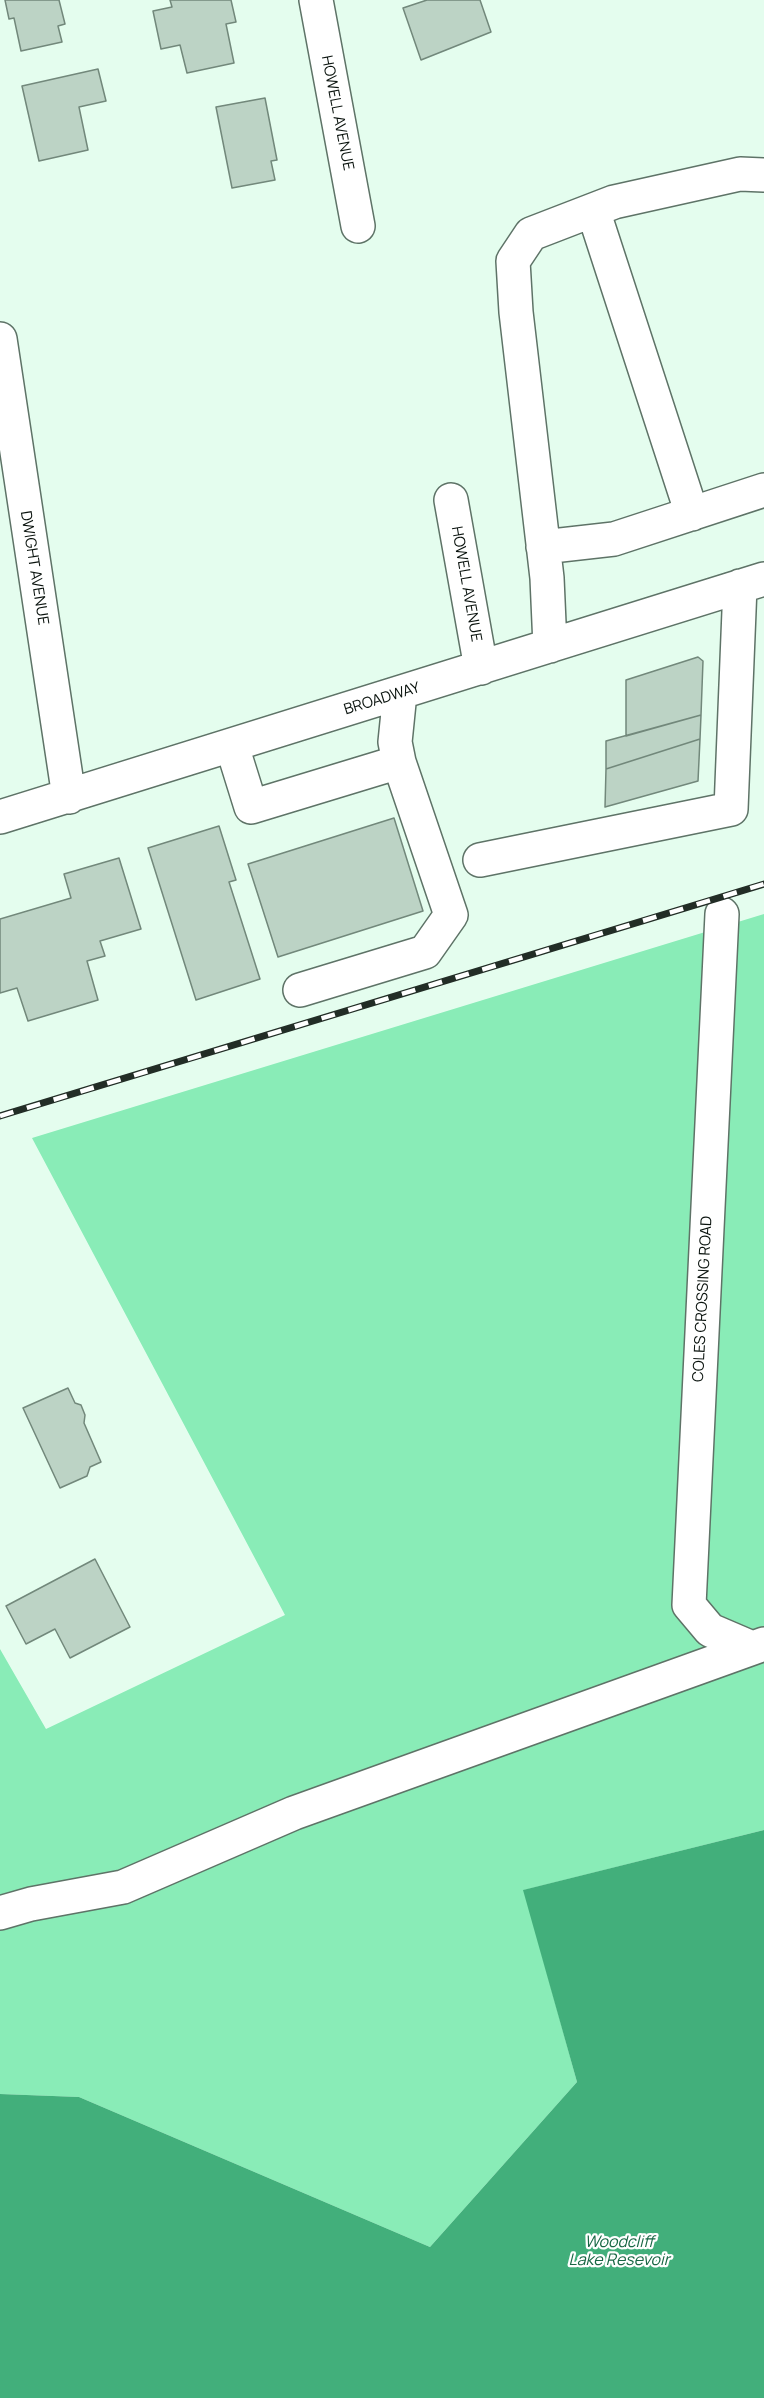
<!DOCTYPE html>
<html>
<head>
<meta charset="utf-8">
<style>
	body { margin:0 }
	canvas { display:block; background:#e4fdee }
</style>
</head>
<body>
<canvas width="764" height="2398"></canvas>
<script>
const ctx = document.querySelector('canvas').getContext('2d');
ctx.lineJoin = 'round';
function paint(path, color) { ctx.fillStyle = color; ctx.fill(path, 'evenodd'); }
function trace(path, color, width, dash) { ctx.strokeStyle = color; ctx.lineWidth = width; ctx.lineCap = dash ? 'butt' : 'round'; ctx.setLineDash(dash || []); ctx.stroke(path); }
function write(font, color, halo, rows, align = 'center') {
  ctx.font = font + ' Manrope,sans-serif'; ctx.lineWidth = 4.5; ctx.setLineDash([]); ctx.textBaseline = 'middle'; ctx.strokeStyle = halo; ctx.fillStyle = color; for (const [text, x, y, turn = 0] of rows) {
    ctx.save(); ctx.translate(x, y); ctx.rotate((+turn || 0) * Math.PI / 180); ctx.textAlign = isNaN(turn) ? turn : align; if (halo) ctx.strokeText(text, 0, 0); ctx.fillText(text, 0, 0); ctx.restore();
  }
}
paint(new Path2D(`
	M764 914V1830L524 1890 577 2082 430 2247 79 2097 0 2094V1649L46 1729 285 1615 32 1138Z`), '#89ecb7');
paint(new Path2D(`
	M764 1830V2398H0V2094L79 2097 430 2247 577 2082 523 1890Z`), '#42af7b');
const building = new Path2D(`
	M5 0H59L65 24 58 26 62 42 21 51 14 18 9 19Z
	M170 0H231L236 22 226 24 234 63 187 73 180 45 161 49 153 11 172 7Z
	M427 0H480L491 32 421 60 403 8Z
	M98 69 106 101 79 107 88 150 39 161 22 86Z
	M265 98 277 160 271 161 275 180 232 188 216 107Z
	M698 657 703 661 701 715 626 736V680Z
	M701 715 700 739 606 769V741Z
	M700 739 698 781 605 807 606 769Z
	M394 818 423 911 278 957 248 864Z
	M219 826 236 880 229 882 260 979 196 1000 148 848Z
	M119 858 141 929 100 941 105 956 87 961 98 1000 28 1021 17 988 0 993V919L71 898 64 874Z
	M68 1388 75 1403 81 1405 85 1415 84 1423 101 1462 90 1467 87 1476 60 1488 23 1408Z
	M95 1559 130 1627 70 1658 55 1629 26 1644 6 1606Z`);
paint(building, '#bcd3c5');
trace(building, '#72887b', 1.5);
const minor = new Path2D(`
	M316 0 358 226
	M593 210 692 514
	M0 339 69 797
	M451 500 481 668
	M543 547 614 539 764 490
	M550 646 547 578 516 312 513 261 531 234 614 202 740 174 764 175
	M232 746 251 807 399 762
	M0 817 764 579
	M480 860 731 809 740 586
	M722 914 689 1605 710 1630 752 1648
	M300 990 425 952 451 915 399 762 395 742 400 693
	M0 1913 31 1904 123 1887 294 1813 764 1644`);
trace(minor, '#5e7367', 36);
trace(minor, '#fff', 33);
const rail = new Path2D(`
	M0 1116 764 884`);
trace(rail, '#222d26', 7);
trace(rail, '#fff', 4.5, [14]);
write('15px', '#09120d', '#fff', [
	["HOWELL AVENUE",337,113,79],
	["DWIGHT AVENUE",34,568,81],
	["HOWELL AVENUE",466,584,80],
	["BROADWAY",382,699,-17],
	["COLES CROSSING ROAD",703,1299,-87]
]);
write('italic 16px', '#186744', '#fff', [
	["Woodcliff",619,2243],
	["Lake Resevoir",619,2261]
]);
</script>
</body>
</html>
